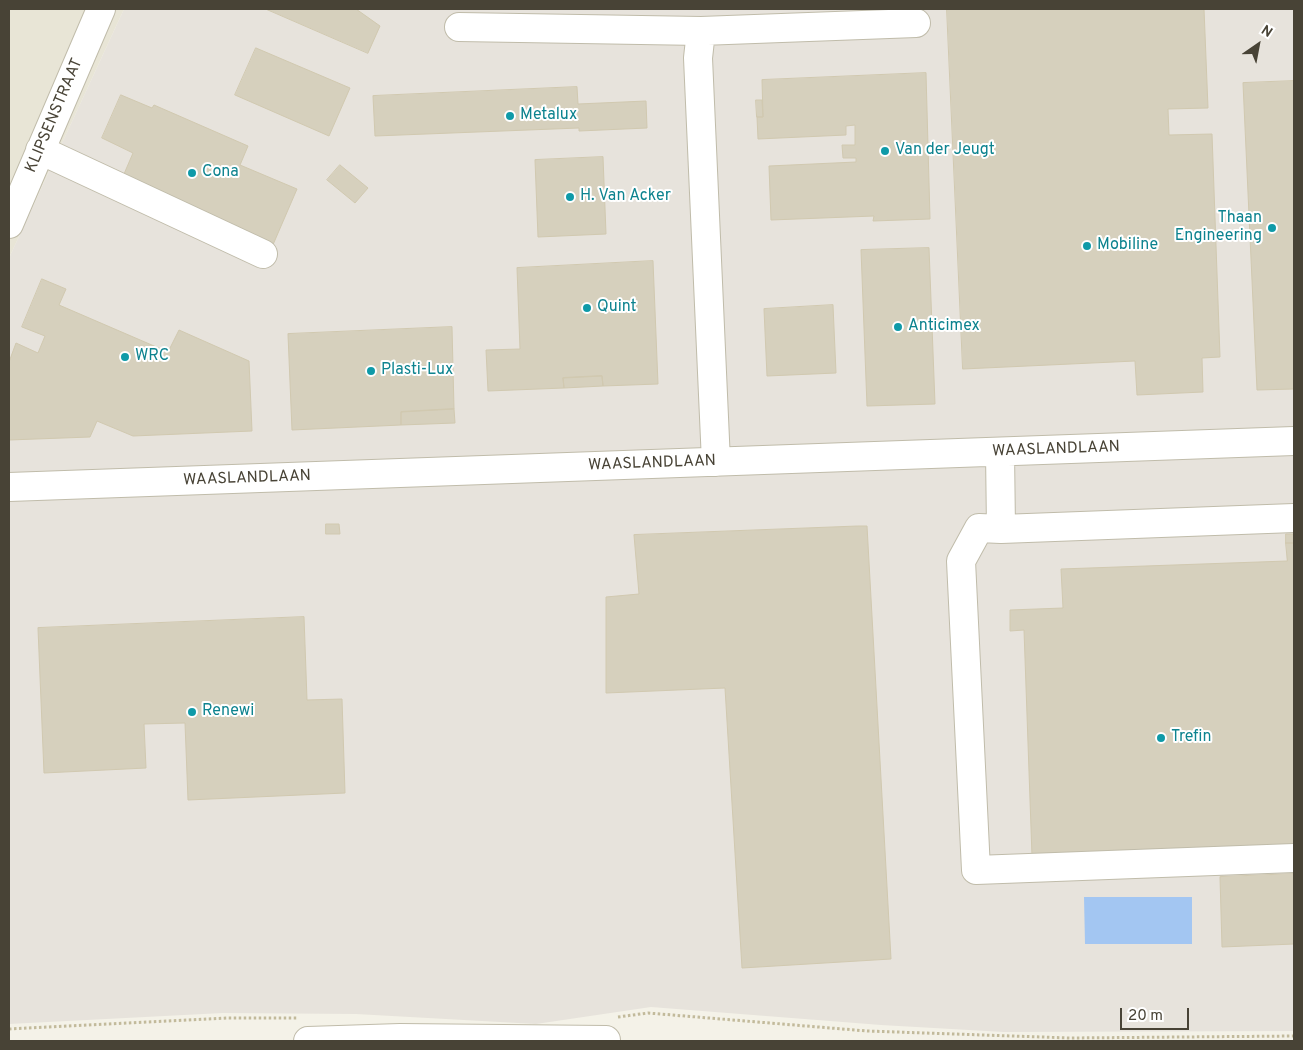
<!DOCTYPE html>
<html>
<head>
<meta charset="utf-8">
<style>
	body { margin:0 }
	#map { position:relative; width:1303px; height:1050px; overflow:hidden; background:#f4f2e8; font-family:Overpass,sans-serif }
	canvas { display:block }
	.frame { position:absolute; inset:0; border:10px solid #484336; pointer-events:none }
	.north { position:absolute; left:1233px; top:20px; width:50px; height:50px; -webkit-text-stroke:4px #fff; paint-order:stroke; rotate:33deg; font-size:14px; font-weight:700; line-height:20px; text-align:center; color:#484336 }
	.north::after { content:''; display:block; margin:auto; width:18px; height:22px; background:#484336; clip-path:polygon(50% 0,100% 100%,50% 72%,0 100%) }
	.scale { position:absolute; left:1120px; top:1008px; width:69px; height:22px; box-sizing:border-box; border:2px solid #484336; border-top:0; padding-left:6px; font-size:15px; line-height:18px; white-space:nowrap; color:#484336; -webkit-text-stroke:4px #fff; paint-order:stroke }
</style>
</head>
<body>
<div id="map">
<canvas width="1303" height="1050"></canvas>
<div class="frame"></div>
<div class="north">N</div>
<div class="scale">20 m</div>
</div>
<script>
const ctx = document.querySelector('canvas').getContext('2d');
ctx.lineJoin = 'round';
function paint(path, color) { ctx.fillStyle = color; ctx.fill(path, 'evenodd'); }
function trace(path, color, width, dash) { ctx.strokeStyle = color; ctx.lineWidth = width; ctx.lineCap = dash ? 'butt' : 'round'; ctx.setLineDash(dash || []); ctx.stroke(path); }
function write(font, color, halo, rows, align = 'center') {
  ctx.font = font + ' Overpass,sans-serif'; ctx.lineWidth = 4; ctx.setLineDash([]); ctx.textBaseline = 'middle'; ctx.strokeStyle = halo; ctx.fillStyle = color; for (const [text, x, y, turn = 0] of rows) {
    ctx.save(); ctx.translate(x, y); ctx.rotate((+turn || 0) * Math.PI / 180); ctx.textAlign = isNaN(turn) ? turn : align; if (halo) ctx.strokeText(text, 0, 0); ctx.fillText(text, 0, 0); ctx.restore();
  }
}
paint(new Path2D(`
	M9 9H124L9 258Z`), '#e8e5d6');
paint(new Path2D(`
	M124 9H1294V1031L1004 1032 881 1025 651 1007 536 1024 356 1014 223 1013 9 1024V258Z`), '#e7e3dc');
paint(new Path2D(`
	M1084 897H1192V944H1085Z`), '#a3c6f2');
const building = new Path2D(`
	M266 9H356L380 26 368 53Z
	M947 9H1204L1208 108 1168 109 1169 135 1212 134 1220 357 1202 358 1203 392 1137 395 1135 361 963 369Z
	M256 48 350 88 329 136 235 95Z
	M926 73 930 219 873 221 874 216 771 220 769 166 856 162V158H843L842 145H855V125L846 126V135L758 139 757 117H763L762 80Z
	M1294 81V389L1257 390 1243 83Z
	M577 87 578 104 646 101 647 128 579 131V128L375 136 373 96Z
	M121 95 152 108 154 105 248 146 240 165 297 189 272 247 121 181 133 153 102 138Z
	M756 100H762L763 117H757Z
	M603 157 606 234 538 237 535 160Z
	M340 165 368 188 355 203 327 180Z
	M929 248 935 404 867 406 861 250Z
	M653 261 658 384 603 386 602 376 563 378 564 388 488 391 486 350 520 349 517 268Z
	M42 279 66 289 59 305 168 352 179 330 249 361 252 431 133 436 97 421 90 437 9 440V362L16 343 38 353 45 336 22 327Z
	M833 305 836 373 767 376 764 309Z
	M452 327 454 409 401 412V425L292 430 288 334Z
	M602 376 603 386 564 388 563 378Z
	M454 409 455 423 401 425V412Z
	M326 524H339L340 534H326Z
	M858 526H867L891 959 742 968 725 688 606 693V597L639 594 634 535Z
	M1286 534H1294V543H1286Z
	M1286 543H1294V846L1032 856 1024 630 1010 631V610L1063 608 1061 569 1287 561Z
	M304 617 307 700 342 699 345 793 188 800 185 723 144 724 146 768 44 773 38 628Z
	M1294 874V944L1222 947 1220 877Z`);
paint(building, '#d6d0bd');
trace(building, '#d1c9b0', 1);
const minor = new Path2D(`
	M459 27 701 31 916 23
	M701 31 698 58 716 462
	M40 150 263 254
	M9 224 101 9
	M1000 452 1001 529 979 528 961 561 976 870 1294 858
	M9 487 1294 441
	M1001 529 1294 518
	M308 1041 400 1038 606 1040`);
trace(minor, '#c0bcaa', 30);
trace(new Path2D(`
	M618 1017 648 1013 867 1031 1070 1038 1294 1036
	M9 1029 227 1018H298`), '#c2ba9b', 3, [2.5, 2.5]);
trace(minor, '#fff', 28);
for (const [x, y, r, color] of [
	[510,116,5,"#0f9aa8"],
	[885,151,5,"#0f9aa8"],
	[192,173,5,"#0f9aa8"],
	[570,197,5,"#0f9aa8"],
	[1272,228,5,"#0f9aa8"],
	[1087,246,5,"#0f9aa8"],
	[587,308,5,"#0f9aa8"],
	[898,327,5,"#0f9aa8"],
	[125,357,5,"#0f9aa8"],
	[371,371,5,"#0f9aa8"],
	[192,712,5,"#0f9aa8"],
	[1161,738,5,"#0f9aa8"]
]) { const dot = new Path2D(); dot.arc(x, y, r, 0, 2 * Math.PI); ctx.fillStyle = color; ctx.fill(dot); trace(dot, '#fff', 2); }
write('16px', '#484336', '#fff', [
	["KLIPSENSTRAAT",55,116,-67],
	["WAASLANDLAAN",1056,450,-2],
	["WAASLANDLAAN",652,464,-2],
	["WAASLANDLAAN",247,479,-2]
]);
write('16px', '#0d838f', '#fff', [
	["Metalux",520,116],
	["Van der Jeugt",895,151],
	["Cona",202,173],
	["H. Van Acker",580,197],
	["Thaan",1262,219,"right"],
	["Engineering",1262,237,"right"],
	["Mobiline",1097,246],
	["Quint",597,308],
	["Anticimex",908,327],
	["WRC",135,357],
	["Plasti-Lux",381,371],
	["Renewi",202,712],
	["Trefin",1171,738]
], 'left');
</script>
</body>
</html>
